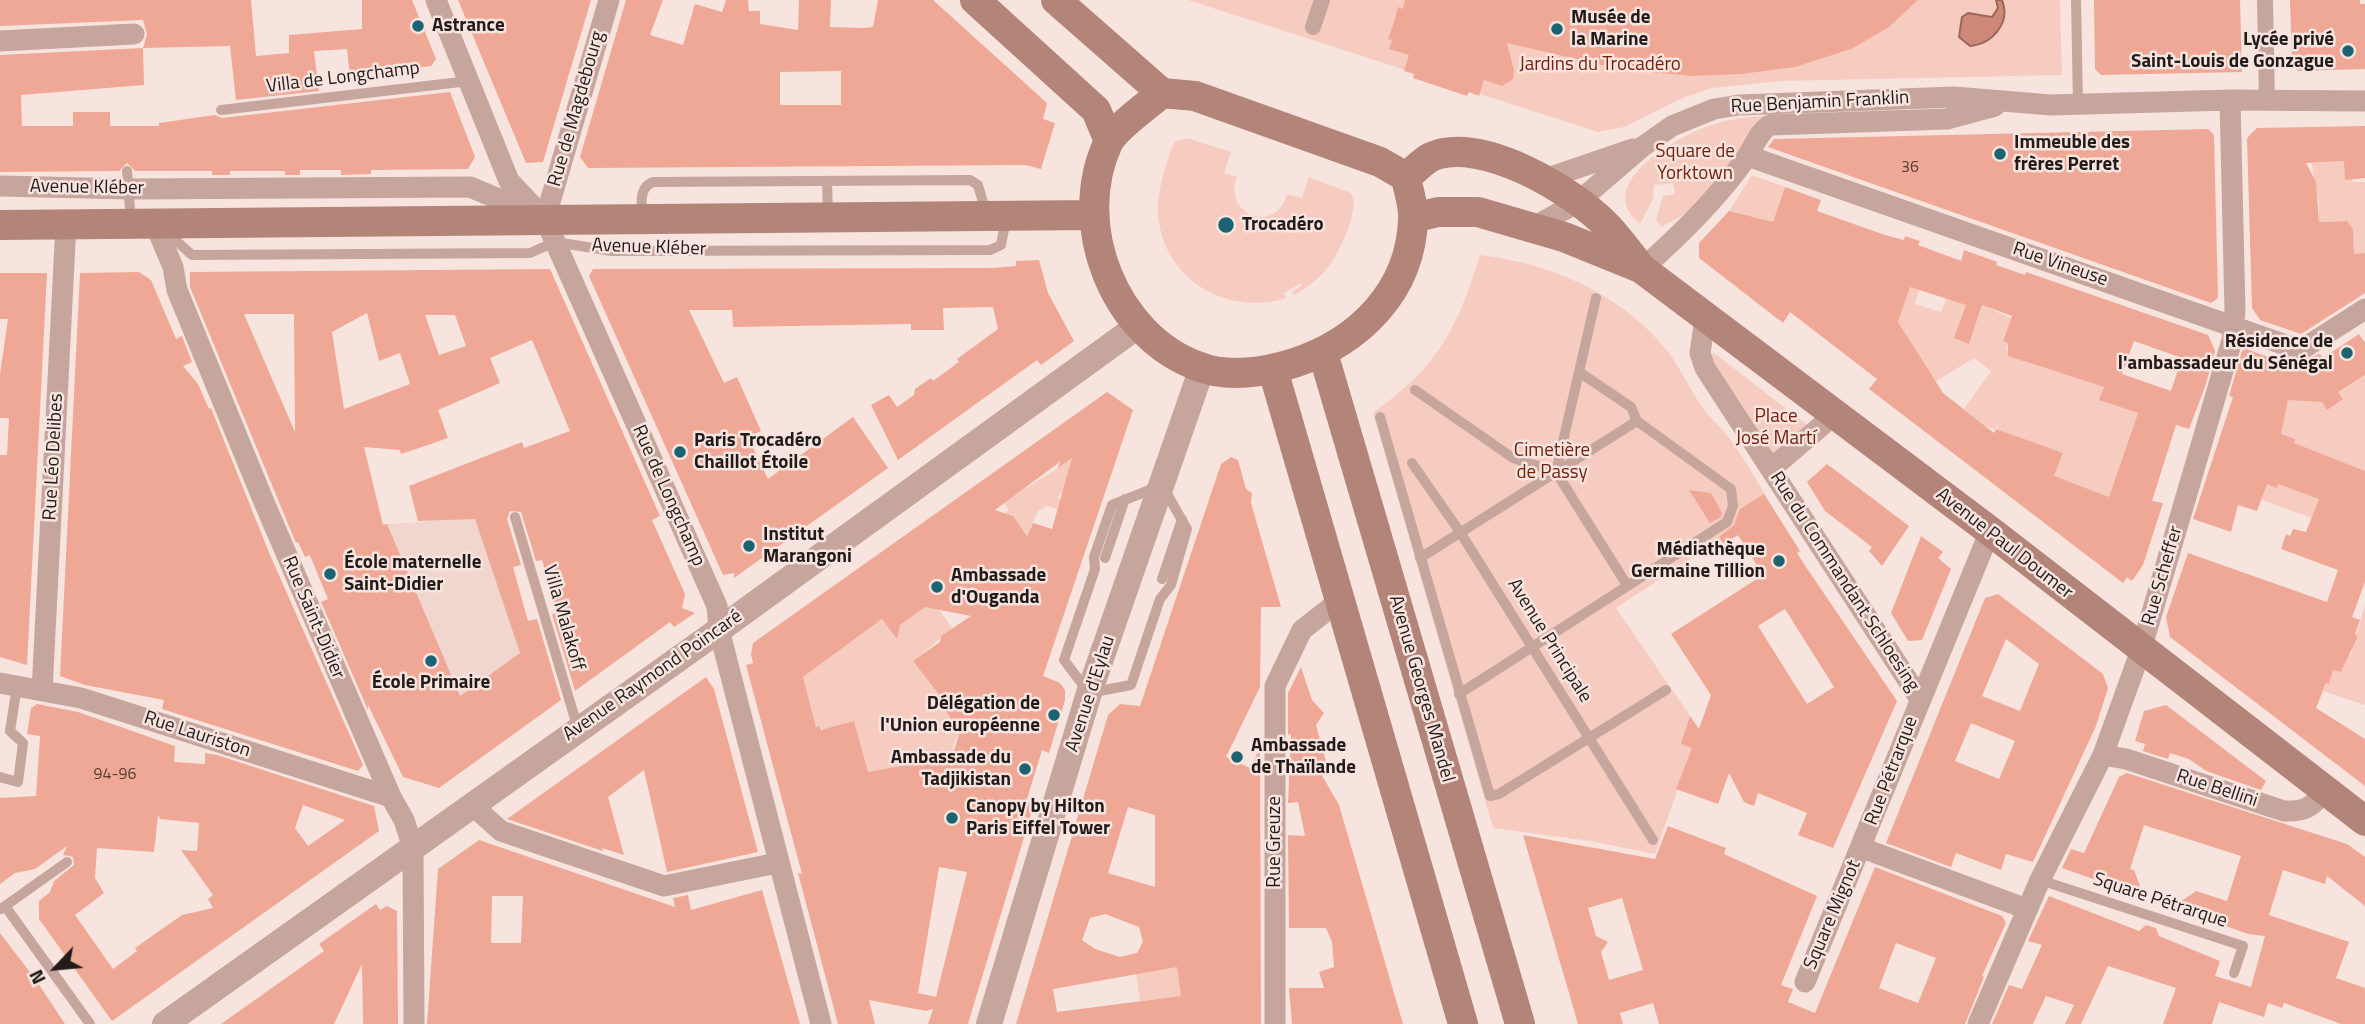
<!DOCTYPE html>
<html>
<head>
<meta charset="utf-8">
<style>
	body { margin:0 }
	#map { position:relative; width:2365px; height:1024px; overflow:hidden; background:#f7e4df; font-family:"Titillium Web",sans-serif }
	canvas { display:block }
	.north { position:absolute; left:21px; top:933px; width:70px; height:70px; -webkit-text-stroke:5px #f7e4df; paint-order:stroke; rotate:244deg; font-size:19px; font-weight:700; line-height:28px; text-align:center; color:#211b19 }
	.north::after { content:''; display:block; margin:auto; width:24px; height:32px; background:#211b19; clip-path:polygon(50% 0,100% 100%,50% 72%,0 100%) }
</style>
</head>
<body>
<div id="map">
<canvas width="2365" height="1024"></canvas>
<div class="north">N</div>
</div>
<script>
const ctx = document.querySelector('canvas').getContext('2d');
ctx.lineJoin = 'round';
function paint(path, color) { ctx.fillStyle = color; ctx.fill(path, 'evenodd'); }
function trace(path, color, width, dash) { ctx.strokeStyle = color; ctx.lineWidth = width; ctx.lineCap = dash ? 'butt' : 'round'; ctx.setLineDash(dash || []); ctx.stroke(path); }
function write(font, color, halo, rows, align = 'center') {
  ctx.font = font + ' "Titillium Web",sans-serif'; ctx.lineWidth = 5; ctx.setLineDash([]); ctx.textBaseline = 'middle'; ctx.strokeStyle = halo; ctx.fillStyle = color; for (const [text, x, y, turn = 0] of rows) {
    ctx.save(); ctx.translate(x, y); ctx.rotate((+turn || 0) * Math.PI / 180); ctx.textAlign = isNaN(turn) ? turn : align; if (halo) ctx.strokeText(text, 0, 0); ctx.fillText(text, 0, 0); ctx.restore();
  }
}
paint(new Path2D(`
	M475 518 520 653 425 721 328 599 309 555 362 526Z`), '#f1d6cf');
paint(new Path2D(`
	M1188 0H2060L2062 75 1781 81 1712 88 1685 97 1624 127 1598 132Z
	M1777 116C1741 128 1746 142 1727 170 1711 194 1688 215 1661 227L1656 220 1663 196 1675 194 1673 183 1654 185 1653 199 1640 224C1589 182 1685 132 1718 123 1738 117 1757 116 1777 116Z
	M1187 138 1231 152 1224 173 1237 177C1222 214 1276 236 1287 194L1302 198 1309 177 1351 193C1361 210 1338 256 1325 271 1316 281 1305 289 1294 295L1292 292 1302 285 1301 283 1284 293 1286 298C1226 317 1161 278 1158 212 1157 191 1165 169 1171 149L1175 142Z
	M2344 161 2353 182H2365V253L2354 254 2353 229 2347 221H2326L2319 225V199L2316 198 2312 163Z
	M1752 175 1785 187 1768 239 1729 211Z
	M1480 255C1551 263 1624 295 1669 353 1684 373 1695 402 1713 420 1737 442 1756 481 1775 511L1741 537 1730 533 1616 608 1699 729 1655 854 1590 841 1493 828 1373 413C1439 365 1456 331 1480 255Z
	M1910 286 1919 290 1915 304 1941 312 1947 297 1969 295 1955 338 1969 343 1982 305 2050 336 2010 322 2003 340 2008 343 2006 350 2025 362 2104 387 2100 400 2138 413 2106 506 2054 476 2063 454 1998 430V425L1995 430 1984 425 1964 409 1991 371 1974 358 1935 382 1898 322Z
	M1714 353 1806 424V429L1774 456 1708 360Z
	M2331 370 2343 389 2365 375V471L2275 436 2285 399H2343L2326 374Z
	M1069 456 1074 463 1063 493H1060L1058 498 1061 500 1058 509 1047 506 1038 511 1027 535 1023 529 988 525 1009 510 1004 502 1058 468V463Z
	M2259 477 2277 487 2278 484 2365 515 2357 535 2252 496Z
	M886 598 936 605 952 628 914 661 951 697 941 705 954 723 963 717 966 725 954 742 951 765 923 757 901 766 868 772 820 726 816 727 803 677 882 619 895 635 898 632 897 627 904 622Z
	M2365 604V705L2323 691 2333 670 2341 672 2348 654 2351 655Z
	M1177 966 1182 997 1140 1001 1136 972Z`), '#f7ccc0');
const water = new Path2D(`
	M1996 0H2002C2011 22 1993 44 1970 46L1959 37 1962 17 1968 13 1992 17 1998 8Z`);
paint(water, '#ce8877');
trace(water, '#9a675b', 2);
paint(new Path2D(`
	M0 0H251L256 56 289 53V35L362 29V0H412L436 59 431 66 350 75 347 49 314 51 319 91 236 100 230 46 143 48 147 34 143 20 0 26Z
	M458 0H591L543 162 526 163Z
	M626 0H663L650 35 683 45 695 4 722 12 726 0H748L749 11H760V24L798 30 799 0H831L830 27 864 28 873 27 878 0H933L1047 103 1043 119 1055 123 1041 169 1025 165 588 168 580 157ZM841 71V105H780V72Z
	M1405 0H1918L1889 27 1851 49 1795 67 1741 74 1692 76 1619 69 1507 43 1514 71 1513 79 1502 86 1484 80 1479 96 1469 92 1467 96 1413 78 1414 74 1404 71 1409 55 1389 49 1392 40 1388 39 1394 22 1398 7 1403 9Z
	M2094 0H2240L2242 72 2101 75 2095 69Z
	M2290 0H2360V4H2365V69L2298 71 2292 65Z
	M143 48 144 85 21 95 22 126H73V112H110V126H159V123L215 115 222 118 450 92 475 157 468 169 371 170V174L341 175V170H300V175H285V171H230V175H212V171H135L127 163 119 171 0 172V55Z
	M2365 126V178L2345 180 2344 161 2306 163 2316 182 2319 222 2347 221 2353 229 2354 254 2365 253V293L2301 334 2260 320 2252 308 2247 138 2257 128Z
	M2208 129 2214 135 2218 298 2211 303 1768 147 1774 139Z
	M1785 187 1821 200 1817 211 1885 235 1904 240 1905 236 1920 241 1918 245 1961 261 1964 250 1997 262 1996 265 2025 275 2026 272 2208 335 2215 351 2205 387 2189 429 2176 425 2152 501 2163 503 2143 565 2132 581 2127 577 2123 583 1869 389 1877 379 1790 312 1783 323 1699 258V243L1729 211 1773 222ZM1910 287 1966 305 1954 338 1969 344 1982 305 2012 316 2003 341 2008 343V356L2104 387 2099 400 2138 413 2109 497 2054 476 2063 453 1996 429 1994 433 1943 393 1898 322ZM2134 341 2182 358 2171 391 2122 374Z
	M1039 260 1048 293 1074 341 1041 365 1037 360 898 460 871 405 889 395 897 407 914 395 915 389 931 378 933 381 959 362 957 359 998 329 993 307 943 308 944 330H911V324L733 327 732 310H689L724 383 737 377 761 431 748 437 768 479 853 417 888 468 734 578V573L723 575 589 276 593 269 993 268 1016 266V261Z
	M550 269 660 516 652 520 685 594 682 608 695 613 674 627 670 622 575 691 552 614 557 613 542 560 536 561 521 512 510 511 507 519 521 565 513 567 528 621 537 619 561 700 439 788 403 777 368 705V710L321 602 328 599 310 555 305 557 298 542 296 543 190 287V272ZM367 313 379 361 400 353 410 384 344 409 332 332ZM244 314H294L295 432ZM425 315H455L466 346 439 355ZM532 340 570 431 524 448 522 442 409 486 418 521 475 519 520 653 460 696 387 524 383 525 364 447 400 450 401 454 448 438 438 410 500 383 490 358Z
	M139 272 151 280 176 339 182 336 192 362 183 366 198 384 209 409 211 408 270 555 363 765 358 771 162 709 164 700 85 685 60 676 80 273Z
	M0 273H47L27 665 0 657V455H7L9 418H0V374L8 319H0Z
	M2359 334 2365 343V375L2338 392 2343 399 2327 410 2322 402 2288 400 2281 434 2295 439 2294 443 2365 471V582L2352 617 2360 620 2355 634 2358 636 2341 672 2333 670 2329 684 2326 683 2316 708 2365 739V786L2170 637 2166 617 2188 553 2327 602 2338 570 2281 549 2286 534 2290 536 2293 529 2306 532 2319 499 2278 484 2277 488 2267 484 2257 511 2238 505 2231 532 2193 519 2233 397 2229 396 2242 351 2246 349 2296 367 2297 362 2320 354 2323 358Z
	M1107 392 1133 410 1043 676 1060 683 1065 690V700L1049 753 1042 750 1026 802 1034 804 968 1024H928L933 1009 926 1011 869 1000 875 1024H838L798 873 802 874 746 665 753 663 751 654 753 643ZM1072 458 1052 529 1033 523 1027 536 1013 516 995 510 1061 461 1058 468ZM925 607 971 616 941 636 940 642 913 661 945 702 941 705 960 731 950 764 904 755 901 766 868 772 854 721 821 730 820 726 816 727 803 677 882 619 897 639 900 625ZM939 867 967 872 936 997 918 993Z
	M1231 457 1238 460 1246 489 1252 493 1251 503 1281 607H1261L1260 687 1226 757 1250 768 1260 748 1261 1024H1016L1108 715 1120 704 1140 706 1221 464ZM1128 807 1155 815V887L1108 873ZM1105 914 1139 927 1143 942 1137 953 1120 957 1095 949 1082 940 1090 918ZM1177 967 1181 996 1057 1012 1053 989Z
	M1827 464 1909 526 1882 566 1869 551 1872 547 1825 511 1807 482Z
	M1689 490 1711 493 1722 513 1721 517 1710 523Z
	M1764 494 1800 551 1797 553 1806 567 1897 701 1833 848 1798 835 1807 813 1758 793 1754 806 1744 802 1729 773 1718 804 1676 789 1692 748 1681 744 1690 716 1699 729 1711 695 1671 634 1763 575 1738 535 1723 544 1719 537 1734 525 1740 509ZM1785 609 1834 687 1807 704 1758 626Z
	M1921 536 1943 552 1938 558 1951 569 1922 640 1908 641 1891 613Z
	M1998 594 2103 674 2108 688 2096 726 2033 862 2006 854 2001 870 1956 853 1951 867 1886 843 1985 598ZM2006 639 2039 664 2020 711 1982 696ZM1971 723 2015 741 1999 779 1955 761Z
	M1301 667 1312 700 1324 713 1316 725 1329 772H1320L1339 805 1403 1024H1292L1289 988H1324L1319 972 1334 967 1332 942 1326 928H1289L1288 835 1305 836 1298 802 1288 803 1291 734 1288 735V693Z
	M706 677 714 689 758 852 667 872 644 770 608 797 624 855 602 848 603 851 507 819Z
	M37 704 78 712 175 746 174 762 205 764V753L217 755 374 806 379 831 112 1021 39 919V901L50 892 54 881 74 865 73 857 63 855 67 846 35 869 15 873 0 884V798L36 796 40 736 27 734 31 708ZM303 805 345 820 308 846 295 828ZM158 815 160 819 199 823 197 851 181 850 213 895 208 899 213 908 182 915 135 948 137 951 113 969 75 915 104 893 95 878 97 848 154 852Z
	M2166 705 2266 781 2261 790 2206 771 2189 759 2170 753 2168 759 2143 751 2145 744 2135 741 2144 711Z
	M2127 773 2347 844 2365 857V906L2327 876 2325 884 2283 870 2269 915 2349 942 2336 978 2365 988V1024H2341L2284 1003 2282 1008 2268 1003 2264 1017 2219 1002 2212 1024H2163L2176 988 2108 966 2081 1024H2065L2074 1005 2046 996 2033 1024H1992L2009 985 2022 989 2042 945 2028 941 2049 896 2139 931 2146 925 2156 928 2159 936 2220 961 2215 976 2251 987 2265 936 2248 934 2173 907 2196 891 2227 901 2241 856 2144 825 2130 869 2134 870 2144 897 2062 868 2071 849 2084 853 2119 777Z
	M1668 826 1726 848 1724 854 1817 896 1781 985 1793 989 1788 1002 1815 1013 1875 867 2002 916 2006 923 1982 976 1984 977 1965 1024H1659L1653 1003 1620 1013 1623 1024H1578L1523 835 1655 859ZM1622 898 1643 970 1609 980 1601 952 1608 942 1596 936 1588 908ZM1896 943 1936 958 1918 1003 1879 988Z
	M479 840 675 907 673 898 688 895 691 910 762 890 800 1024H427L438 869ZM492 896H523L521 943H491Z
	M376 904 380 910 387 906 397 911 398 1024H363L362 964 334 1024H221L324 951 319 944Z
	M0 933 36 980 65 1024H0Z`), '#efa895');
trace(new Path2D(`
	M2076 0 2078 105
	M221 110 469 81
	M127 171 131 222
	M827 182 828 214
	M642 217C642 204 638 188 653 182L970 180 978 185 986 213
	M164 230 192 255 530 253 555 242 612 251 990 250 1001 245 1006 219
	M1415 390 1513 458 1556 472
	M1380 417 1490 796 1499 794 1666 690
	M1412 463 1460 532 1653 840
	M1556 472 1596 298
	M1556 472 1627 585
	M1162 485 1187 529 1171 585 1160 599 1131 685 1089 693 1064 660 1095 569 1094 557 1112 505Z
	M515 517 578 729
	M1105 558 1125 499
	M1420 558 1637 421
	M1162 579 1182 519
	M1459 694 1727 522 1733 506 1731 489 1637 421 1631 407 1579 372
	M10 731 17 686
	M0 777 18 782 23 743 10 731
	M2040 880 2243 946 2234 973
	M5 906 90 1024
	M1 909 67 862`), '#c6a59d', 10);
trace(new Path2D(`
	M2265 0 2267 100
	M1313 27 1322 0`), '#c6a59d', 16);
trace(new Path2D(`
	M436 0 509 181 545 219 717 606 719 630 821 1024
	M0 41 134 34
	M1748 156 2297 349 2304 348 2365 309
	M1542 180 1633 149
	M0 186 129 189 470 187 537 215
	M545 219 609 0
	M154 222 173 267 177 290 264 502 391 797 404 820 413 848 414 1024
	M1534 227 1578 202 1642 147 1672 126 1714 109 1739 105 1954 97 2051 105 2230 100 2365 101
	M1642 269C1680 235 1714 202 1744 161 1753 149 1758 132 1770 125L1947 119 1995 106
	M1705 319 1700 353 1705 368 1920 699
	M1771 469 1834 415
	M0 683 81 698 391 797
	M42 691 66 224
	M2103 755 2126 759 2284 811C2304 812 2314 807 2324 790
	M473 806 501 831 664 886 777 863
	M1862 848 2027 909
	M1805 982 1990 531
	M1275 1024V686L1302 630 1339 601
	M1978 1024 2040 880 2103 755 2141 650 2232 340 2235 311 2230 100`), '#c6a59d', 21);
trace(new Path2D(`
	M165 1024 719 630 1139 325
	M989 1024 1089 693 1202 368`), '#c6a59d', 26);
trace(new Path2D(`
	M975 0 1096 110 1109 141
	M1056 0 1162 93 1195 96 1380 162 1406 177C1408 190 1414 205 1413 219 1411 291 1359 342 1294 363 1266 372 1228 378 1200 367 1114 337 1070 225 1108 143 1115 128 1148 105 1162 93
	M1406 177C1414 171 1423 161 1431 157 1481 135 1574 191 1608 227 1620 240 1631 255 1642 269L1990 531 2365 821
	M1413 218 1438 212H1478L1564 237 1638 267
	M0 225 1093 215
	M1323 353 1520 1024
	M1273 370 1463 1024`), '#b38478', 30);
for (const [x, y, r, color] of [
	[418,26,7,"#1b6372"],
	[1557,29,7,"#1b6372"],
	[2348,51,7,"#1b6372"],
	[2000,154,7,"#1b6372"],
	[1226,225,9,"#1b6372"],
	[2347,353,7,"#1b6372"],
	[680,452,7,"#1b6372"],
	[749,546,7,"#1b6372"],
	[1779,561,7,"#1b6372"],
	[330,574,7,"#1b6372"],
	[937,587,7,"#1b6372"],
	[431,661,7,"#1b6372"],
	[1054,715,7,"#1b6372"],
	[1237,757,7,"#1b6372"],
	[1025,769,7,"#1b6372"],
	[952,818,7,"#1b6372"]
]) { const dot = new Path2D(); dot.arc(x, y, r, 0, 2 * Math.PI); ctx.fillStyle = color; ctx.fill(dot); trace(dot, '#f7e4df', 2.5); }
write('16px', '#543e38', null, [
	["36",1910,168],
	["94-96",115,775]
]);
write('bold 19px', '#211b19', '#f7e4df', [
	["Musée de",1571,18],
	["la Marine",1571,40],
	["Astrance",432,26],
	["Lycée privé",2334,40,"right"],
	["Saint-Louis de Gonzague",2334,62,"right"],
	["Immeuble des",2014,143],
	["frères Perret",2014,165],
	["Trocadéro",1242,225],
	["Résidence de",2333,342,"right"],
	["l'ambassadeur du Sénégal",2333,364,"right"],
	["Paris Trocadéro",694,441],
	["Chaillot Étoile",694,463],
	["Institut",763,535],
	["Marangoni",763,557],
	["Médiathèque",1765,550,"right"],
	["Germaine Tillion",1765,572,"right"],
	["École maternelle",344,563],
	["Saint-Didier",344,585],
	["Ambassade",951,576],
	["d'Ouganda",951,598],
	["École Primaire",431,683,"center"],
	["Délégation de",1040,704,"right"],
	["l'Union européenne",1040,726,"right"],
	["Ambassade",1251,746],
	["de Thaïlande",1251,768],
	["Ambassade du",1011,758,"right"],
	["Tadjikistan",1011,780,"right"],
	["Canopy by Hilton",966,807],
	["Paris Eiffel Tower",966,829]
], 'left');
write('19px', '#74210c', '#f7e4df', [
	["Jardins du Trocadéro",1600,65],
	["Square de",1695,152],
	["Yorktown",1695,174],
	["Place",1776,417],
	["José Martí",1776,439],
	["Cimetière",1552,451],
	["de Passy",1552,473]
]);
write('19px', '#211b19', '#f7e4df', [
	["Villa de Longchamp",343,78,-7],
	["Rue Benjamin Franklin",1820,103,-3],
	["Rue de Magdebourg",577,109,-74],
	["Avenue Kléber",87,188,1],
	["Avenue Kléber",649,248,2],
	["Rue Vineuse",2060,265,19],
	["Rue Léo Delibes",54,457,-87],
	["Rue de Longchamp",668,496,66],
	["Avenue Paul Doumer",2004,544,38],
	["Rue Scheffer",2163,576,-74],
	["Rue du Commandant Schloesing",1844,582,57],
	["Rue Saint-Didier",313,618,67],
	["Villa Malakoff",563,618,74],
	["Avenue Principale",1549,641,58],
	["Avenue Raymond Poincaré",653,676,-35],
	["Avenue Georges Mandel",1421,689,74],
	["Avenue d'Eylau",1091,694,-72],
	["Rue Lauriston",197,735,18],
	["Rue Pétrarque",1892,771,-69],
	["Rue Bellini",2217,789,18],
	["Rue Greuze",1275,842,-90],
	["Square Pétrarque",2160,901,18],
	["Square Mignot",1833,915,-67]
]);
</script>
</body>
</html>
